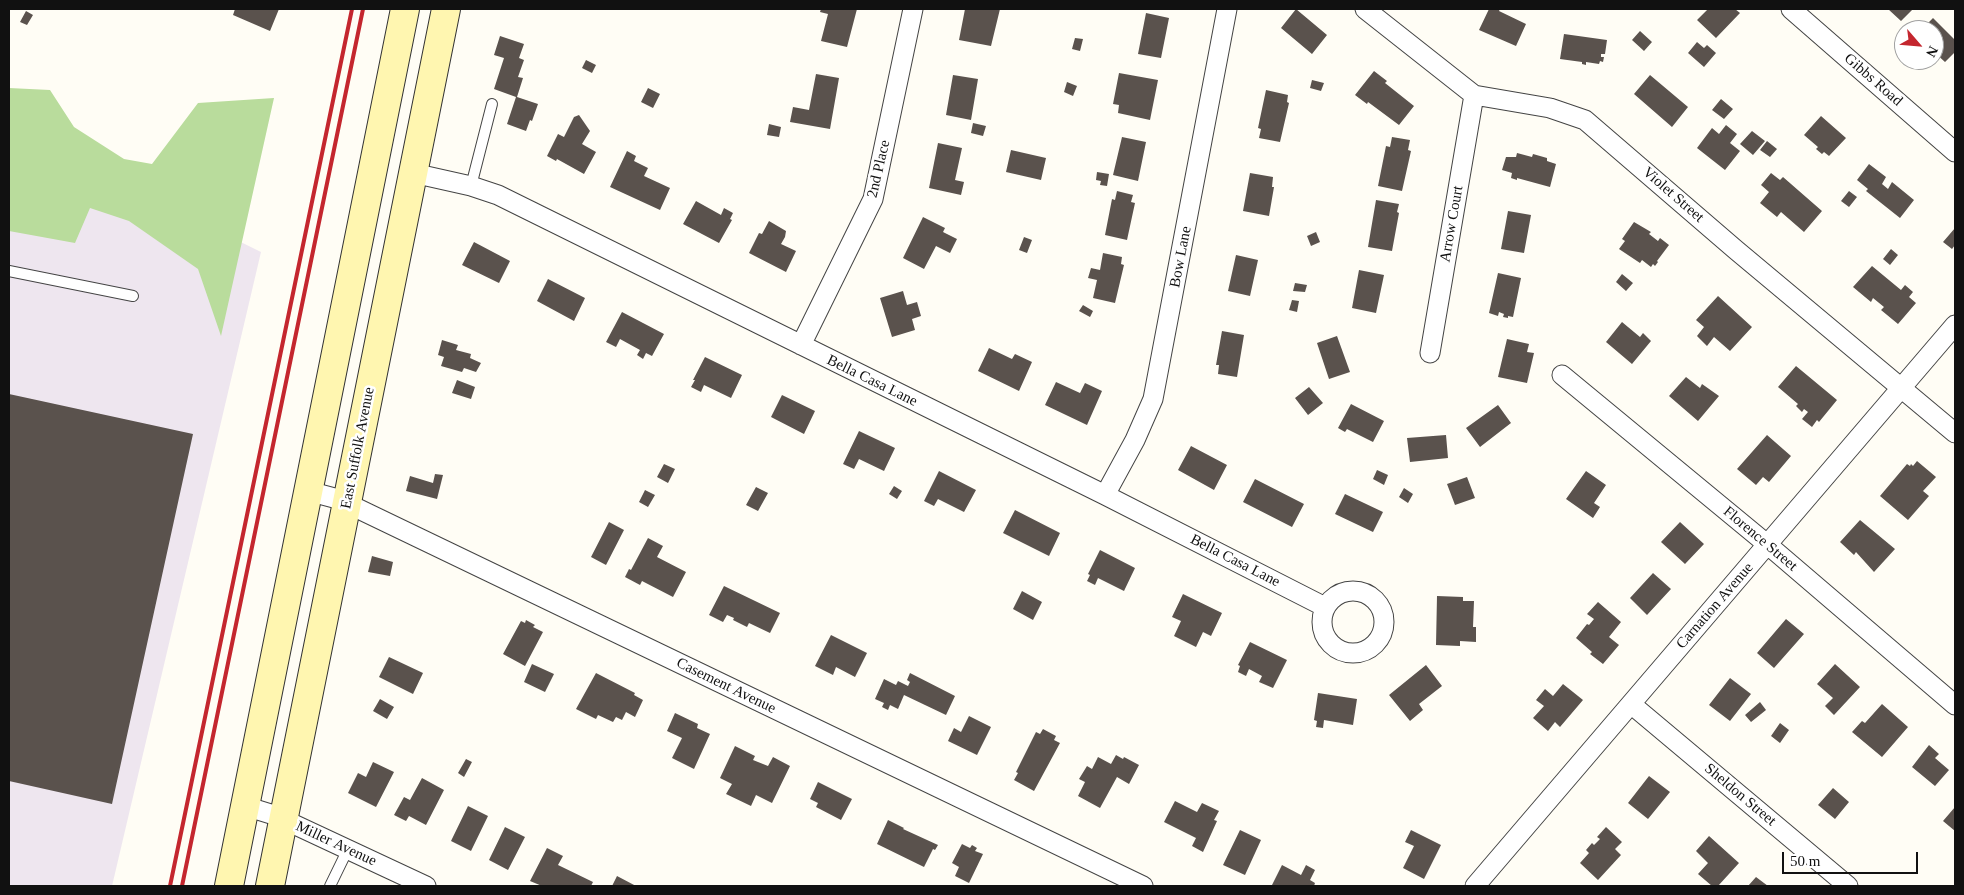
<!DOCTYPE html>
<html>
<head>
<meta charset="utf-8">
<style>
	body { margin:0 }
	#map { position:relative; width:1964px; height:895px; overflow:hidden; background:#fffdf5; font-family:"Times New Roman",serif }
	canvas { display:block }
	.frame { position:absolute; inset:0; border:10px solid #111; pointer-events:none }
	.north { position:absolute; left:1894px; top:20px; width:50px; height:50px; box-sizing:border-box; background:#fff; border:1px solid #a0a0a0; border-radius:50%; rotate:117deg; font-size:14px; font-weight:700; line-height:20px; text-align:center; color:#111 }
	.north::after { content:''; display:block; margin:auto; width:18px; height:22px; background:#c4262e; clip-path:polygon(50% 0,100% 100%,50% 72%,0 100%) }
	.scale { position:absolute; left:1782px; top:852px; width:136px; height:22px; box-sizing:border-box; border:2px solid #111; border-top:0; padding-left:6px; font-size:15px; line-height:18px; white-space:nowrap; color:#111; -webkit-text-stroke:4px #fff; paint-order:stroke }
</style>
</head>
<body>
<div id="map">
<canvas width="1964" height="895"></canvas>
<div class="frame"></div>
<div class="north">N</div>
<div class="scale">50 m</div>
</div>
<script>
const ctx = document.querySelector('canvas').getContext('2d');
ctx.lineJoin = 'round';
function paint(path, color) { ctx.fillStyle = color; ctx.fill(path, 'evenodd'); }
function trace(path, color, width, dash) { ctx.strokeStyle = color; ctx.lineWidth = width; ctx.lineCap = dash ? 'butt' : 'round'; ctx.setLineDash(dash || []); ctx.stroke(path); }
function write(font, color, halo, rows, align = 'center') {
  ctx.font = font + ' "Times New Roman",serif'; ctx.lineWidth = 5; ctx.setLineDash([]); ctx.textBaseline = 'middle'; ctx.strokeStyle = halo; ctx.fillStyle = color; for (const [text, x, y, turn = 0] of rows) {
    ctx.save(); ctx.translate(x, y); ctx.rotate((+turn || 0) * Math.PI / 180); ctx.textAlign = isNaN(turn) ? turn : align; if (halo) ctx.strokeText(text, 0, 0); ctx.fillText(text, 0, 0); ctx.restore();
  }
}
paint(new Path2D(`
	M9 128 261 252 112 886H9Z`), '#eee6ef');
paint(new Path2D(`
	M9 88 50 90 74 127 124 159 152 164 198 103 274 98 221 336 198 269 129 221 90 208 75 243 9 231Z`), '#b9dc9c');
paint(new Path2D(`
	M235 9H279L270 31 233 15Z
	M821 9H857L847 47 821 41 828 14 820 12Z
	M965 9H1000L991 46 959 40Z
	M1296 9 1327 35 1312 54 1281 28Z
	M1489 9H1500L1499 11 1526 24 1516 46 1479 30Z
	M1708 9H1735L1740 13 1716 38 1697 20Z
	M1888 9H1913L1901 21Z
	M26 11 33 15 27 25 20 22Z
	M1146 13 1169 18 1161 58 1138 54Z
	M1933 18 1955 40V52L1945 62 1934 52V30H1921Z
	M1640 31 1652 42 1644 51 1632 40Z
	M1564 34 1607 40 1605 54H1601V57H1604L1603 62 1600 61 1599 64 1586 62V65L1582 64V62L1560 59Z
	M500 36 524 44 519 58 524 60 518 77 523 78 517 97 538 104 532 121 530 120 526 131 507 124 516 97 494 89 504 58 494 55Z
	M1075 38 1083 39 1080 51 1072 49Z
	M1697 42 1704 48 1707 45 1716 53 1704 67 1688 53Z
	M586 60 596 65 592 73 582 68Z
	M1374 71 1387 81 1385 83 1414 106 1399 125 1368 102 1367 104 1355 95Z
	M1119 73 1158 80 1150 120 1118 113 1119 105 1113 104Z
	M816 74 839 78 830 129 790 122 793 107 809 110Z
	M953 75 978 79 971 120 946 115Z
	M1650 75 1688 107 1672 127 1634 94Z
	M1312 80 1324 83 1321 91 1310 88Z
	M1067 82 1077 86 1073 96 1064 92Z
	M648 88 660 94 653 108 641 102Z
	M1266 90 1288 95 1287 102 1289 103 1280 142 1259 138 1261 129 1258 128Z
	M1721 99 1733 109 1724 119 1712 110Z
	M579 115 590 131 582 144 596 152 584 174 557 159 556 161 547 156 558 134 564 137 574 117Z
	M1821 116 1846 138 1829 156 1824 152 1822 154 1816 149 1818 147 1804 135Z
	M973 123 986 126 983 136 971 133Z
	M769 124 781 127 779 137 767 135Z
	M1726 125 1737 134 1730 143 1740 151 1725 170 1697 148 1712 128 1719 134Z
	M1752 131 1765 141 1753 155 1740 144Z
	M1122 137 1146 142 1138 181 1113 175Z
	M1392 137 1410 140 1408 150 1411 151 1402 191 1378 186 1386 146 1390 147Z
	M1767 141 1777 149 1770 157 1760 150Z
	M938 143 962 148 955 180 964 182 961 195 929 188Z
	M1011 150 1046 158 1041 180 1006 172Z
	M627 151 636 156 634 161 648 168 644 176 670 188 660 210 610 187Z
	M1517 153 1532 157 1533 154 1547 158V161L1556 164 1550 187 1517 178V180L1511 178 1512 173 1502 170 1506 157H1516Z
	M1869 164 1886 177 1882 184 1888 189 1892 182 1914 200 1900 218 1866 191 1868 189 1857 180Z
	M1097 172 1109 174 1107 186 1100 185 1101 181 1096 180Z
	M1250 173 1273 177 1272 187H1274L1269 216 1243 211Z
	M1771 173 1780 180 1783 177 1822 211 1804 232 1781 212 1777 217 1760 203 1769 192 1761 185Z
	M1117 191 1133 195 1131 202 1135 203 1127 240 1105 235 1112 199 1115 200Z
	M1849 191 1857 197 1849 207 1841 201Z
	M1376 200 1399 204 1397 212 1399 213 1392 251 1368 247Z
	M696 201 721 215 724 208 733 213 730 219 732 220 719 243 683 224Z
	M1508 211 1531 215 1524 253 1501 249Z
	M923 217 945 228 943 232 957 239 950 253 936 246 924 269 903 258Z
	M769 221 786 231 785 237 781 244 796 251 786 272 749 253 759 233 762 234Z
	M1634 222 1651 232 1649 234 1658 241 1660 238 1669 245 1657 261 1658 262 1655 266 1653 264 1651 267 1642 260 1640 263 1619 249 1625 241 1622 239Z
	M1955 228V245L1952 249 1943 242Z
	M1316 232 1320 242 1311 246 1307 236Z
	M1024 237 1032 240 1027 253 1019 250Z
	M474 242 510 261 499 283 462 265Z
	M1891 249 1898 255 1890 265 1883 259Z
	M1103 253 1122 257 1121 264 1124 265 1115 303 1093 298 1097 280 1088 278 1091 268 1100 270Z
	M1236 255 1258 260 1250 296 1228 291Z
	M1872 266 1901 290 1905 285 1913 292 1909 297 1916 303 1898 324 1881 310 1884 307 1873 298 1871 302 1853 287Z
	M1359 270 1384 275 1376 313 1352 308Z
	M1498 273 1521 278 1513 317 1508 316V318L1503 317 1504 314 1499 312 1498 316 1489 313Z
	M1622 274 1633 283 1626 291 1616 282Z
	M548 279 585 298 574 321 537 301Z
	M1295 283 1307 285 1305 292 1293 291Z
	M903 291 907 305 917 302 921 316 912 319 915 330 892 337 880 298Z
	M1718 296 1752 327 1730 351 1714 337 1707 346 1697 336 1704 327 1696 320Z
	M1292 300 1299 301 1297 312 1289 310Z
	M1083 305 1093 311 1090 317 1079 311Z
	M622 312 664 334 652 356 646 353 643 359 637 355 640 350 620 339 616 347 606 342Z
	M1622 322 1640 337 1643 333 1651 341 1632 364 1606 342Z
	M1222 331 1244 335 1237 377 1218 374 1219 365H1216Z
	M1337 336 1350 372 1329 379 1317 343Z
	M1507 339 1529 344 1527 352 1534 353 1527 383 1498 377Z
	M442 340 458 345 456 350 471 354 470 358 481 363 476 372 464 368 462 372 441 366 444 357 438 355Z
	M989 348 1012 359 1015 354 1032 362 1019 391 978 371Z
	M705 357 742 375 731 398 704 385 701 392 691 387 695 380H693Z
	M1796 366 1837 400 1819 422 1817 420 1812 427 1802 419 1808 412 1804 409 1802 412 1796 406 1798 404 1778 387Z
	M1686 377 1700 388 1702 384 1719 396 1698 421 1669 396Z
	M457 380 475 387 471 399 452 393Z
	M1056 382 1080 393 1085 383 1102 391 1087 425 1045 405Z
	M1309 387 1323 403 1308 415 1295 398Z
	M9 394 193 434 112 804 9 781Z
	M782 395 815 411 804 434 771 417Z
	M1351 404 1384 421 1373 442 1347 429 1345 432 1338 428Z
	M1498 405 1511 423 1480 447 1466 428Z
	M859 431 895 448 884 471 859 459 854 469 843 464Z
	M1446 435 1448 458 1410 462 1407 438Z
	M1767 435 1791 456 1769 482 1763 477 1756 485 1737 469Z
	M1191 446 1227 465 1214 490 1178 470Z
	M1917 461 1936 477 1923 491 1929 496 1908 520 1880 496 1907 464 1910 466 1911 464 1913 466Z
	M664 464 675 469 668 483 657 477Z
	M1377 470 1388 475 1384 485 1373 479Z
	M939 471 976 490 964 512 938 499 934 506 924 501Z
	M1586 471 1606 485 1594 503 1600 507 1593 518 1566 499Z
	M435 474 443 475 437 499 406 491 410 476 433 483Z
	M1467 477 1475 498 1455 505 1447 484Z
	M1255 479 1304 504 1292 527 1243 502Z
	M894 486 902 491 897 499 889 494Z
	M756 487 768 493 758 511 746 505Z
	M1404 488 1413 494 1408 503 1399 497Z
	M645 490 655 495 648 507 639 502Z
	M1345 494 1383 512 1373 532 1335 514Z
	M1015 510 1060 533 1049 556 1003 533Z
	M1860 520 1895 549 1874 572 1856 552 1854 555 1840 542Z
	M609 522 624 530 606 565 591 557Z
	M1680 522 1704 544 1685 564 1661 542Z
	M648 538 663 546 657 557 686 572 673 597 642 581 640 585 625 577 629 569 631 570Z
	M1100 550 1135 568 1124 591 1098 578 1095 585 1087 581 1090 575 1088 574Z
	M372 556 393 562 390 576 368 572Z
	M1653 573 1671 589 1647 615 1630 598Z
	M724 586 780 613 770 633 749 623 747 627 733 620 734 618 727 615 723 622 709 615Z
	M1022 591 1042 602 1033 620 1013 609Z
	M1183 594 1222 613 1211 636 1203 632 1196 647 1174 636 1181 621 1172 617Z
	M1437 596 1463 597V601H1474L1473 627H1476V642L1460 641V646L1436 645Z
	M1598 602 1621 622 1609 637 1619 645 1603 664 1590 654 1592 652 1576 638 1587 624 1589 625 1594 619 1587 614Z
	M1786 619 1804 634 1774 668 1757 653Z
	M526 620 535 625 533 627 543 632 525 666 503 654 521 621 525 623Z
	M831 635 867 653 855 677 836 667 833 675 815 666Z
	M1250 642 1287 660 1273 688 1259 682 1262 676 1249 669 1246 676 1238 672 1240 666 1238 665Z
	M389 657 423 673 413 694 379 677Z
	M532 664 554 674 545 692 524 682Z
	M1835 664 1860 687 1834 715 1825 706 1833 698 1817 684Z
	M1426 665 1442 686 1419 704 1423 710 1410 721 1389 695Z
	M596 673 635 693 634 695 643 700 635 717 626 712 622 720 616 717 613 722 598 715 596 719 576 709Z
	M910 673 955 696 946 715 904 695 898 709 890 705 888 710 882 707 884 703 875 699 884 679 896 685 898 681 908 686 910 682 907 680Z
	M1730 678 1751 694 1730 721 1709 705Z
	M1563 684 1583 700 1560 727 1555 722 1548 731 1533 718 1544 706 1536 700 1545 689 1553 696Z
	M1318 693 1357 699 1353 725 1324 720 1323 728 1316 727 1317 721 1314 720Z
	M380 699 394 707 387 719 373 711Z
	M1760 702 1766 710 1751 722 1745 715Z
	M1882 704 1908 727 1882 757 1852 732 1862 721 1865 723Z
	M675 713 698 724 697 728 710 734 694 769 672 758 682 738 667 731Z
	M969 716 991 727 977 755 948 741 954 728 961 732Z
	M1780 723 1789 730 1780 743 1771 736Z
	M1043 729 1056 736 1054 740 1060 743 1034 791 1014 780 1018 773 1016 772 1036 732 1040 734Z
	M1929 745 1939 754 1935 758 1949 770 1935 786 1912 767Z
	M735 746 755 756 753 760 768 766 773 757 790 766 772 803 756 795 751 806 726 794 732 784 720 778Z
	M1116 755 1123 759 1124 757 1139 765 1129 784 1117 777 1100 808 1078 796 1085 782 1079 779 1087 766 1092 769 1098 757 1111 764Z
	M466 759 472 762 464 777 458 773Z
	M373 762 394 772 376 807 348 793 358 773 366 777Z
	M1649 776 1670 792 1648 819 1628 803Z
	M422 778 444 790 426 825 409 816 406 821 394 815 404 797 410 800Z
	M818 782 852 799 841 820 816 807 818 803 810 799Z
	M1833 788 1849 802 1835 819 1818 805Z
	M1175 801 1197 812 1202 803 1219 811 1214 820 1217 821 1203 852 1192 846 1196 838 1164 822Z
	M468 806 488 816 471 851 451 841Z
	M1955 807V831L1943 821Z
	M888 820 904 828 903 829 938 845 935 850 933 849 924 867 877 844Z
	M505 827 525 837 508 870 489 860Z
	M1606 827 1622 842 1615 849 1621 855 1598 880 1580 863 1589 853 1586 850 1592 843 1594 845 1600 839 1597 837Z
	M1240 830 1261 840 1245 875 1223 865Z
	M1411 830 1441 845 1424 879 1403 868 1414 846 1405 842Z
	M1709 836 1739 863 1718 886H1712L1698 874 1708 863 1696 851Z
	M962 844 970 848 972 845 977 848 975 851 983 854 969 883 955 876 959 867 952 863Z
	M547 848 563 856 558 865 593 882 591 886H542L530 881Z
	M1282 865 1301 875 1306 865 1315 870 1310 880 1315 883 1314 886 1272 885Z
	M617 876 636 886H612Z
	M1756 877 1768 886H1748Z`), '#5a524d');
const lane = new Path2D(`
	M471 186 492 104
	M9 271 133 296
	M330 886 348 849`);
const street = new Path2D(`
	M1365 9 1474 95 1550 108 1585 120 1736 250 1955 433
	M1791 9 1955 152
	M413 173 471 186 498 195 1105 495 1325 607
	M801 345 873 199 913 9
	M1430 353 1474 95
	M1562 375 1768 545 1955 705
	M308 491 338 499 367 513 1143 886
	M1105 495 1135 440 1153 399 1227 9
	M1322 622a31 31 0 1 1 62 0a31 31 0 1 1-62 0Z
	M1631 704 1848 886
	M245 806 274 815 426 886
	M1475 886 1955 325`);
const secondary = new Path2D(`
	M229 886 405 9
	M270 886 446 9`);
trace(lane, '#444', 12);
trace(street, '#444', 21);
trace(secondary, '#333', 30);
trace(lane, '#fff', 10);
trace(street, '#fff', 19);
trace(secondary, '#fff6b0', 28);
trace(new Path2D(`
	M170 886 352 9
	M182 886 363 9`), '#c4262e', 4);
write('15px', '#111', '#fff', [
	["Gibbs Road",1873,80,41],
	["2nd Place",879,169,-77],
	["Violet Street",1673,195,41],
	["Arrow Court",1452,224,-80],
	["Bow Lane",1181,257,-79],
	["Bella Casa Lane",872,381,26],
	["East Suffolk Avenue",358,448,-79],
	["Florence Street",1760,539,40],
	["Bella Casa Lane",1235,561,27],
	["Carnation Avenue",1715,606,-49],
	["Casement Avenue",726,686,26],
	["Sheldon Street",1740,795,40],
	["Miller Avenue",336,844,25]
]);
</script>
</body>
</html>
